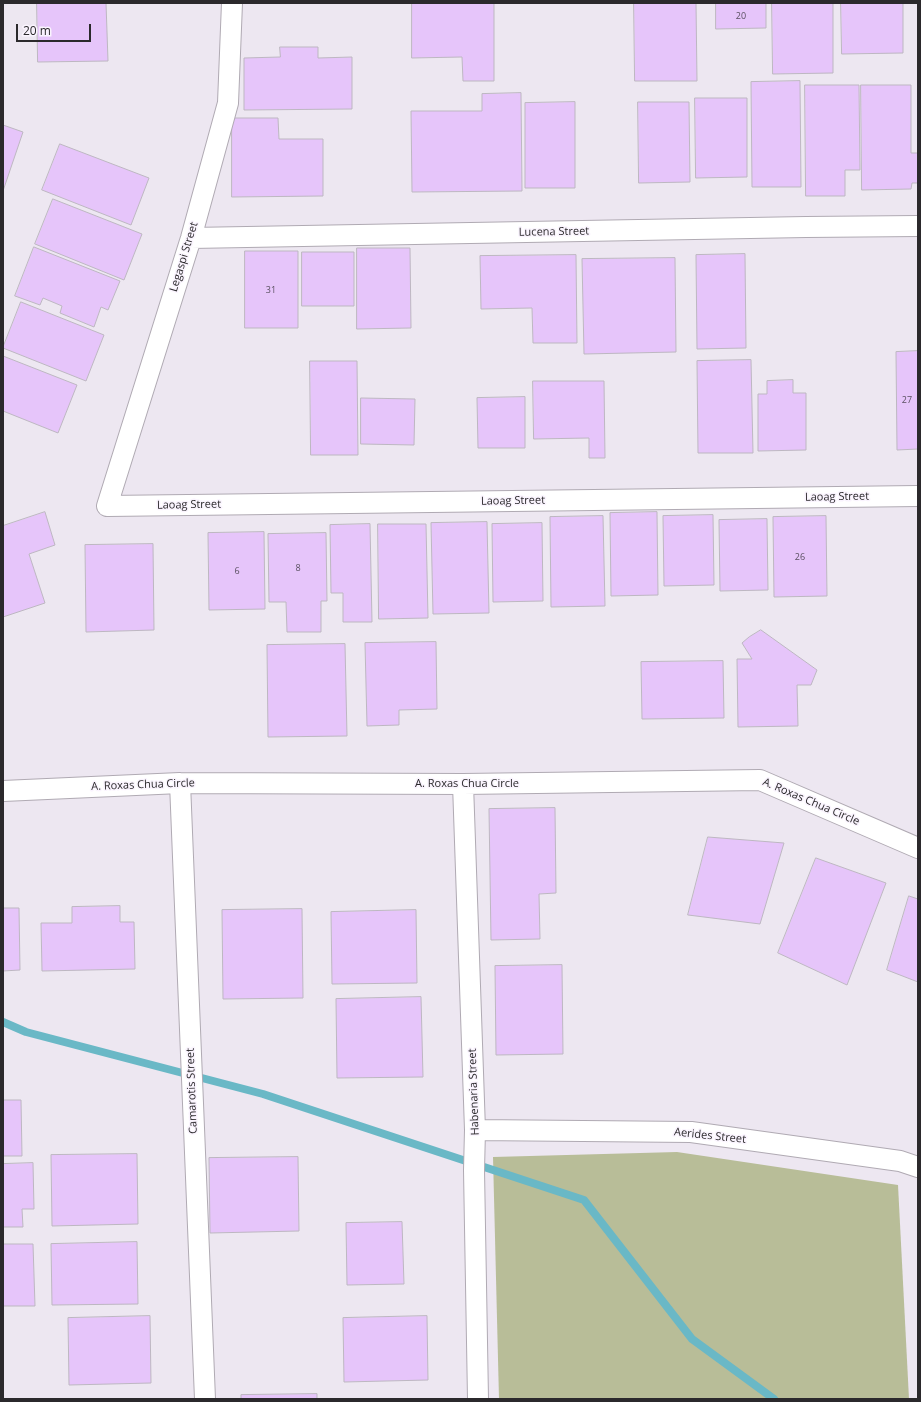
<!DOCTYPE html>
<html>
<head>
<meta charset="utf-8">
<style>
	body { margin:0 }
	#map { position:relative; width:921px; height:1402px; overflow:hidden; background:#ede7f1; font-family:"Open Sans",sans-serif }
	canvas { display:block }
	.frame { position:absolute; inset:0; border:4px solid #2b292c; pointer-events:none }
	.scale { position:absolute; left:16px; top:24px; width:75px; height:18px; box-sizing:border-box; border:2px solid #2b292c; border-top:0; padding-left:5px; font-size:12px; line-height:14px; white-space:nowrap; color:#2b292c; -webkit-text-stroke:3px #faf4fe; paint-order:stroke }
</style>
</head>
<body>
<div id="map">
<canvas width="921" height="1402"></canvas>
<div class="frame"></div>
<div class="scale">20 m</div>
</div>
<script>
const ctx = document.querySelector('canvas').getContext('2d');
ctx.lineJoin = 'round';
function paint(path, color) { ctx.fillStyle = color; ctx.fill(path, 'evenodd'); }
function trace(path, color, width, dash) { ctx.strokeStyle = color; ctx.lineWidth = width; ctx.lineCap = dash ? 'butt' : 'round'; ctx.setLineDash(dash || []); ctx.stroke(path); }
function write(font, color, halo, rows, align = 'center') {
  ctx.font = font + ' "Open Sans",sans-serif'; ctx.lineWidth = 3; ctx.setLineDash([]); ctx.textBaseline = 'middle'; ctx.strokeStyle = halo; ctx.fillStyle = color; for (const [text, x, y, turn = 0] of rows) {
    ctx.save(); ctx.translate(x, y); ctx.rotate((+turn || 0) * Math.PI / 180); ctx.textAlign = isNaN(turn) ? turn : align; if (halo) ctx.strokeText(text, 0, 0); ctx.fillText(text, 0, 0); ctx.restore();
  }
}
paint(new Path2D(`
	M677 1152 898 1185 909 1399H499L493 1157Z`), '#b8bd98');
trace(new Path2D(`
	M3 1022 26 1032 263 1094 584 1200 692 1339 774 1399`), '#6ab8c6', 8);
const building = new Path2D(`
	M37 3H106L108 61 38 62Z
	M412 3H494V81H463L462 57 412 58Z
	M634 3H696L697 81H635Z
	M716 3H766V28L716 29Z
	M772 3H833V73L773 74Z
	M841 3H903V53L842 54Z
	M280 47H318V58L352 57V109L244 110V58L280 57Z
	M800 81 801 187H752L751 82Z
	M805 85H859L860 170H845V196H806Z
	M861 85H911V153H918V183H912L911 189 862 190Z
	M521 93 522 191 412 192 411 111H482V94Z
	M695 98H747V177L696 178Z
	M575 102V188H525V103Z
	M638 102H689L690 182 639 183Z
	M232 118H278L279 139H323V196L232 197Z
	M3 125 23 132 3 191Z
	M60 144 149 178 131 225 42 190Z
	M53 199 142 234 124 280 35 244Z
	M34 247 120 281 108 310 101 307 94 327 60 313 62 306 43 298 40 305 15 296Z
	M357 248H410L411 328 357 329Z
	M245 251H298V328H245Z
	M302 252H354V306H302Z
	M745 254 746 348 697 349 696 255Z
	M576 255 577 343H533L532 308 481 309 480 256Z
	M675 258 676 352 584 354 582 259Z
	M21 302 104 335 86 381 3 348Z
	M918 351V449L897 450 896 352Z
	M3 356 77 385 58 433 3 411Z
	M751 360 753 453H698L697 361Z
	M310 361H357L358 455H311Z
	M793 380V393H806V450L758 451V394H767V381Z
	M533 381H604L605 458H589V438L534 439Z
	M525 397V448H478L477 398Z
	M361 398 415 399 414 445 361 444Z
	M45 512 55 545 29 554 45 603 3 617V526Z
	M657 512 658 595 611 596 610 513Z
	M713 515 714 585 664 586 663 516Z
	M603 516 605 606 551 607 550 517Z
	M826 516 827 596 774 597 773 517Z
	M767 519 768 590 720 591 719 520Z
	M487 522 489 613 433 614 431 523Z
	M542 523 543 601 493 602 492 524Z
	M370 524 372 622H343V593H331L330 525Z
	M378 524H426L428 618 379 619Z
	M264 532 265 609 209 610 208 533Z
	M326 533 327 601H321V632H287L286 602H269L268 534Z
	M153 544 154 630 86 632 85 545Z
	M761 630 817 670 811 685H797L798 726 738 727 737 659H752L742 643 749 637Z
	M436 642 437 709 399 710V725L367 726 365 643Z
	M345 644 347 736 268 737 267 645Z
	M723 661 724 718 642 719 641 662Z
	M555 808 556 893 539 894 540 939 491 940 489 809Z
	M708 837 784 843 760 924 688 915Z
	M816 858 886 883 847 985 778 953Z
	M909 896 918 899V982L887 970Z
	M120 906V922H134L135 969 42 971 41 923H72V907Z
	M3 908H19L20 970 3 971Z
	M302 909 303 998 223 999 222 910Z
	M416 910 417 983 332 984 331 912Z
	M562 965 563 1054 496 1055 495 966Z
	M421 997 423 1077 337 1078 336 999Z
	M3 1100H21L22 1156H3Z
	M137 1154 138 1224 52 1226 51 1155Z
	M298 1157 299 1231 210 1233 209 1158Z
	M33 1163 34 1209H22L23 1227H3V1164Z
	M402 1222 404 1284 347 1285 346 1223Z
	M137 1242 138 1304 52 1305 51 1244Z
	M3 1244H33L35 1306H3Z
	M150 1316 151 1383 69 1385 68 1318Z
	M427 1316 428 1380 344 1382 343 1318Z
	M317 1394V1399H241V1395Z`);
paint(building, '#e6c5fa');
trace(building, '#bdb7c1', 1);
const street = new Path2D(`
	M232 3 228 103 191 238 107 506 918 496
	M191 238 806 227 918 226
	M180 783 205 1399
	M463 784 475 1130 474 1170 478 1399
	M3 791 180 783 463 784 760 780 918 848
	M475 1130 691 1132 900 1161 918 1167`);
trace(street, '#b0aab3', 22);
trace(street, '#fff', 20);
write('9px', '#5a5060', null, [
	["20",741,16],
	["31",271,290],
	["27",907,400],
	["26",800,557],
	["8",298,568],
	["6",237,571]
]);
write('11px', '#2b292c', '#faf4fe', [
	["Lucena Street",554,232,-1],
	["Legaspi Street",184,257,-73],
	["Laoag Street",837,497,-1],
	["Laoag Street",513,501,-1],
	["Laoag Street",189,505,-1],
	["A. Roxas Chua Circle",467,784],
	["A. Roxas Chua Circle",143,785,-2],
	["A. Roxas Chua Circle",811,802,23],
	["Camarotis Street",192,1091,-92],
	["Habenaria Street",474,1092,-92],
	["Aerides Street",710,1136,6]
]);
</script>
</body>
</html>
